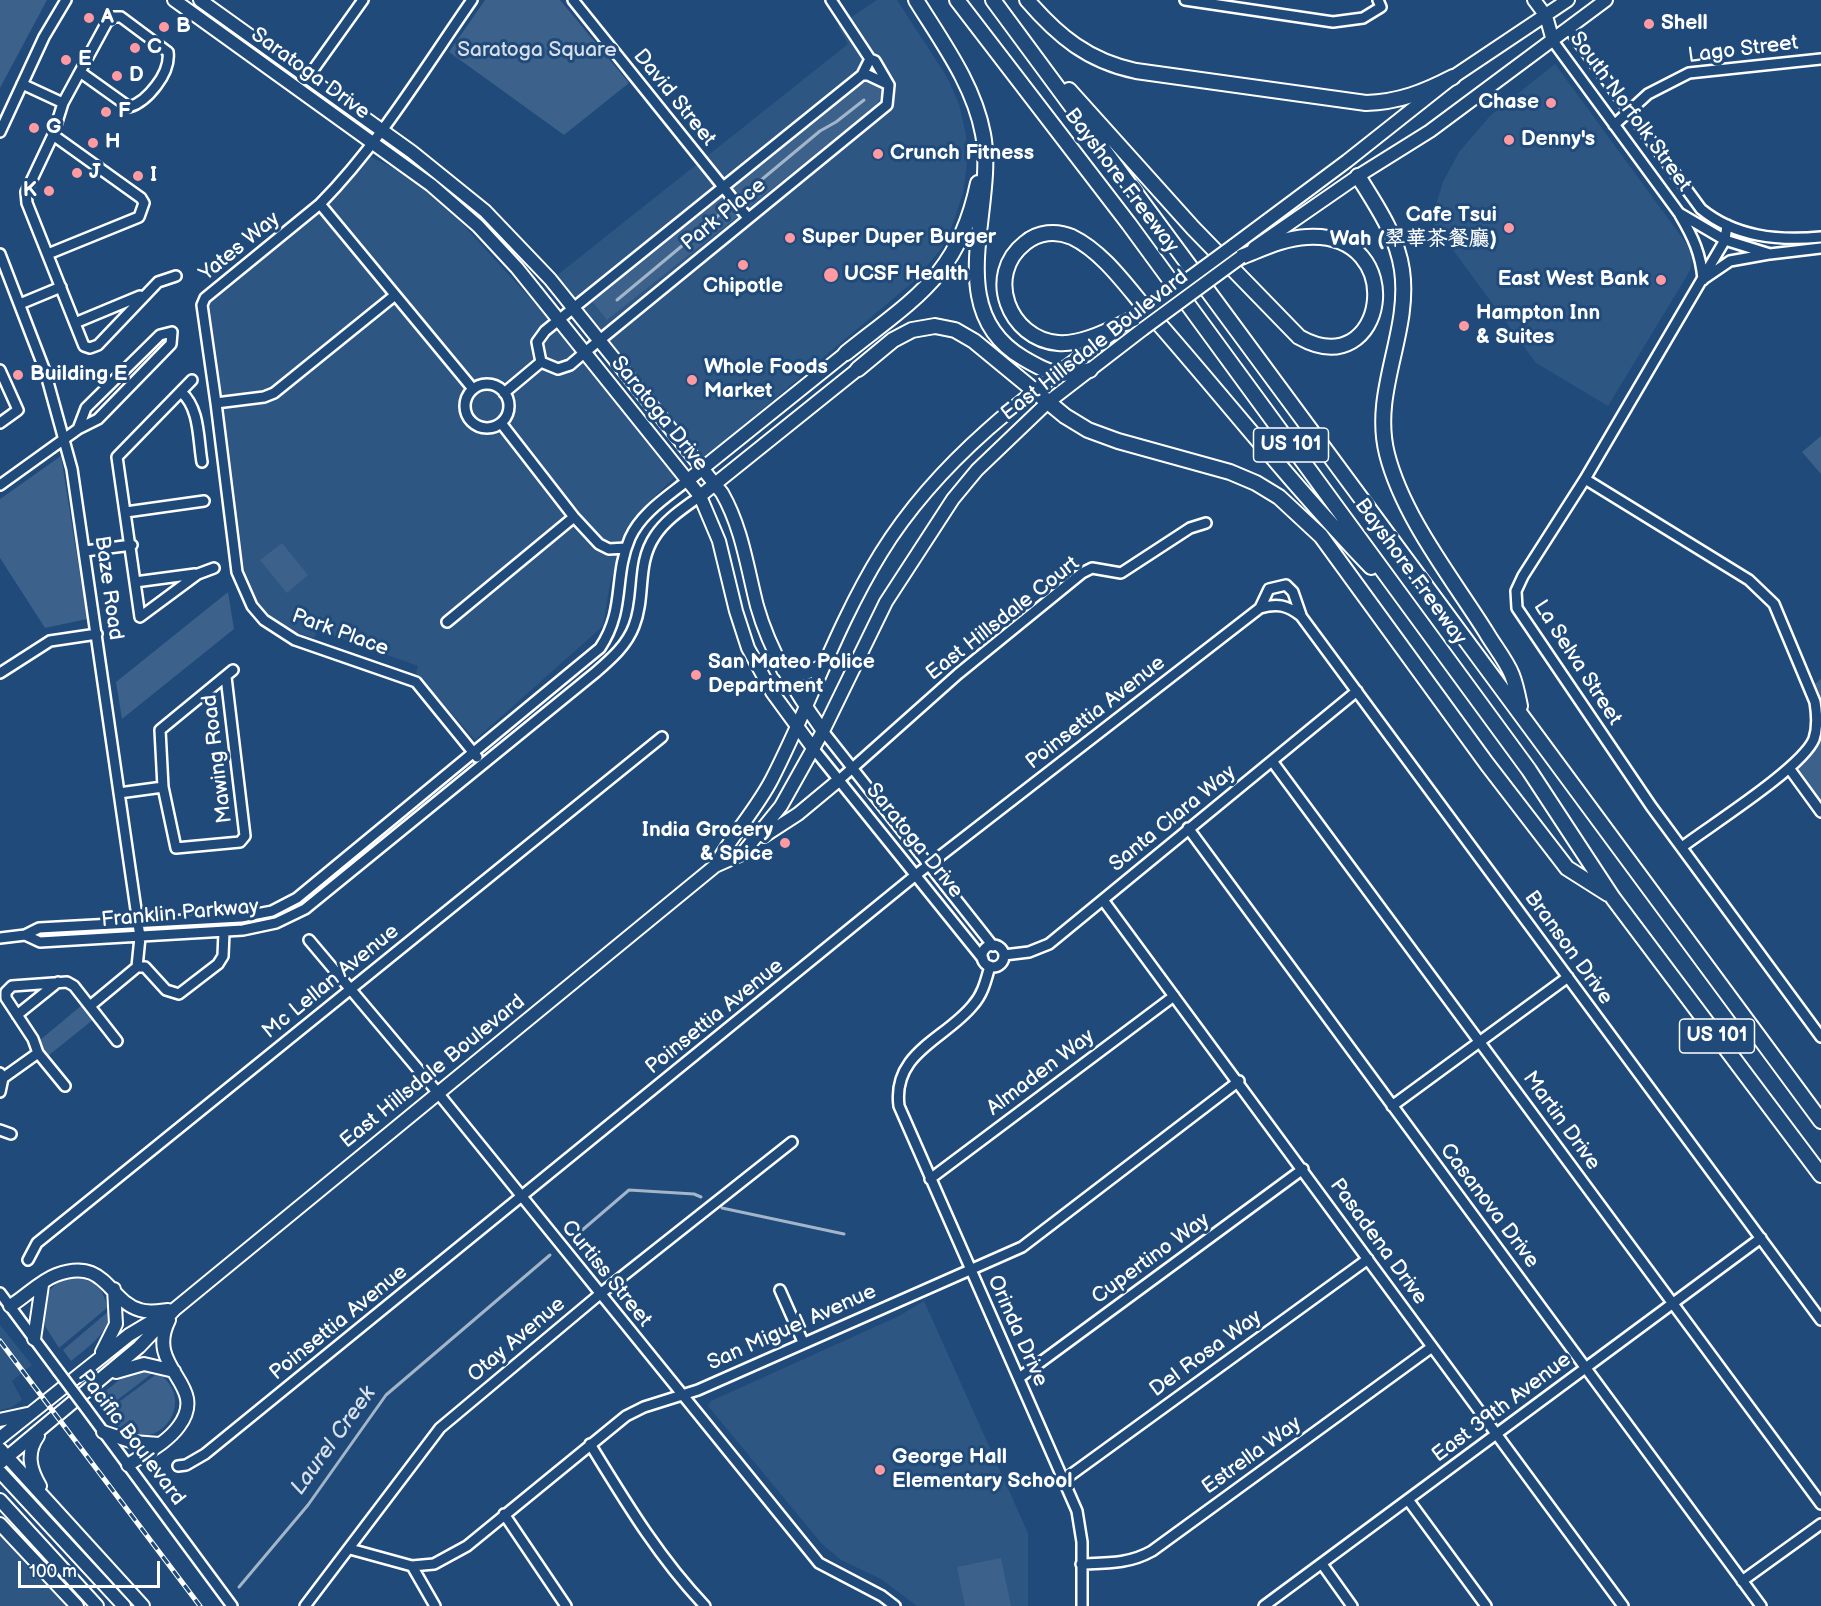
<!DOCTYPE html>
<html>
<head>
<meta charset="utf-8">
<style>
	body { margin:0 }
	#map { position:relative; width:1821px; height:1606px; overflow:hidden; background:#1f4a7a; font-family:"Balsamiq Sans",sans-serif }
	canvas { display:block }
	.scale { position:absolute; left:18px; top:1561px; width:142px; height:27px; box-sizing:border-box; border:3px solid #fff; border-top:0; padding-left:8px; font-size:18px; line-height:21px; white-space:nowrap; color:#fff; -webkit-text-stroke:4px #1f4a7a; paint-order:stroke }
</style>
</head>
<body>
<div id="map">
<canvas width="1821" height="1606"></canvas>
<div class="scale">100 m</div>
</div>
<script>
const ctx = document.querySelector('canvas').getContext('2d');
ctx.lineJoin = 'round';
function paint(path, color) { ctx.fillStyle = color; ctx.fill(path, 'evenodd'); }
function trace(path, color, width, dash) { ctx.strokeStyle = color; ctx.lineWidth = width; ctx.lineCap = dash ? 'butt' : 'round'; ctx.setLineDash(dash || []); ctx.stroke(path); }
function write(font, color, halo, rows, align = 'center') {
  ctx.font = font + ' "Balsamiq Sans","LXGW WenKai TC",sans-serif'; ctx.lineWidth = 6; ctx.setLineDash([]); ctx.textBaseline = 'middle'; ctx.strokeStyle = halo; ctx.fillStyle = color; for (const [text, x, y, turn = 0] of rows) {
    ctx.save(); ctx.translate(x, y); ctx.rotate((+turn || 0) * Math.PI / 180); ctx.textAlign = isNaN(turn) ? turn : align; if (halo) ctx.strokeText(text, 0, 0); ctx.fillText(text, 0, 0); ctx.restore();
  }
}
paint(new Path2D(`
	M877 0H897L947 77 959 104 966 135 967 164 963 193 953 223 942 248 914 281 702 460 555 277 848 44 838 26Z
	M1555 64 1686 243 1692 257 1691 268 1685 279 1608 406 1536 363 1431 220 1443 182 1459 152 1490 116Z
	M367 155 426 184 539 308 675 477 650 501 626 533 610 584 603 626 475 740 416 673 418 666 318 630 314 638 283 628 260 608 248 587 242 558 206 303Z
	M924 1301 1028 1533V1606H917L881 1579 841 1560 822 1544 708 1406 711 1401 899 1316Z
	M0 1325 32 1365 12 1381 22 1400 12 1407 0 1410Z
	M0 1536 66 1606H0Z`), '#2e5683');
paint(new Path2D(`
	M0 0H47L0 88Z
	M485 0H560L629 83 564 135 449 52Z
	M873 80 883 92 876 106 607 320 592 301 861 81Z
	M1821 436V474L1802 452Z
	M61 456 87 619 45 628 0 558V499Z
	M282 543 308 575 287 593 260 560Z
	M228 592 234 629 122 719 116 682Z
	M1821 679V813L1787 770 1816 737 1810 688Z
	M82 1005 94 1019 48 1056 40 1046V1040Z
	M73 1278C100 1278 100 1288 108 1307L59 1348 45 1326 44 1296 57 1283Z
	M110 1310C109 1334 88 1347 71 1361L63 1350Z
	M146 1370 154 1372 107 1408 98 1397 128 1373Z
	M158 1373C204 1405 147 1468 109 1416L111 1414 108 1410Z
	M1001 1558 1011 1606H965L957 1567Z`), '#3c618b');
trace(new Path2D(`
	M617 300 820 131 836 122 864 100
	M722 1208 844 1234
	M573 1238 629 1190 694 1194 701 1197
	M239 1587 308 1505 386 1395 550 1255`), '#a3b5c8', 3);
const minor = new Path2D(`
	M573 0 748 218
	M831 0 870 59 875 61 889 85
	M1185 0 1333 22 1363 18 1381 7 1378 0
	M1569 29 1701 209C1735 237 1778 241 1821 237
	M1553 41 1679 213 1725 240 1770 254 1821 248
	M870 59 862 75 545 331 537 342 541 362 558 369 570 365 584 353 887 105 889 85
	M80 72 129 107C147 102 171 73 168 52L121 17H114L107 22 63 103 53 135 26 192 27 203 84 346 90 348 98 345 158 282 176 276
	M862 75H868L887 84
	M308 77 363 0
	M22 84 63 103
	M1614 125 1648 94 1689 73 1821 59
	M0 132 44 37 66 0
	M320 204 473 389
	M1680 215C1693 237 1701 254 1703 280
	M1727 225 1725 240 1585 479 1523 576 1516 591 1517 608 1651 806 1821 1037
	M0 254 45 371 72 469 140 937 137 967 90 1006
	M48 254 139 217 144 203 141 198 53 135
	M1705 278 1730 261 1769 254
	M394 296 274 393 264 397 216 403 202 305 205 298 320 204C379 144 424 69 472 0
	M20 304 61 287
	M75 323 140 296
	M0 370 18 410 0 423
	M192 380 117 457 140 617 198 574 214 568
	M465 406a22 22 0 1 1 44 0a22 22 0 1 1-44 0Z
	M181 392C200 408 198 439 202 462
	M504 393 541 362
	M216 403 237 572 252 606 264 620 295 640 416 682 477 757
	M501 423 574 517 599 544 609 549 626 548
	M1585 479 1749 580 1774 604 1815 702C1817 714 1818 727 1814 739 1802 768 1711 825 1682 847
	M0 485 78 429 98 419 171 344 172 332 160 335 86 408 78 429
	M126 512 204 501
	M85 551 132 545
	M135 582 195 574
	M1260 608 1269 589 1286 585 1293 592 1301 615
	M447 622 574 517
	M0 673 50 641 97 634
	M226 677 245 836 240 842 176 848 163 787 160 730 233 670
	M823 731 993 946
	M813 748 983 959
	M1272 761 1821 1504
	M1789 768 1821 812
	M839 780 958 674 1082 573 1092 568 1121 573 1190 528 1206 523
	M119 793 163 787
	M1188 828 1761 1606
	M1103 900 1623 1606
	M25 935 40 942 243 930 276 923 305 909 596 672C611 659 627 645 634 626 646 596 636 564 655 536 666 519 684 508 700 496
	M0 938 25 935 39 928 241 917 272 911 297 898 600 648C626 609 613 577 630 538 641 513 667 497 688 480
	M309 940 438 1093 819 1563 882 1596 895 1606
	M982 956a11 11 0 1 1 22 0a11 11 0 1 1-22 0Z
	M1004 955 1029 952 1049 944 1357 691
	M990 966C986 980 983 994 973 1005 946 1039 892 1052 899 1106L1077 1511 1082 1542V1606
	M137 967H145L166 990 179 994 218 964 223 956 224 932
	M17 1015 58 982
	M0 1073 3 1078 0 1092
	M3 1078 38 1053
	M65 1086 38 1053 33 1039 6 998V992L12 986 67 982 74 986 117 1041
	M1392 1106 1568 977
	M0 1130 11 1134
	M930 1179 1174 996
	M28 1260 37 1243 662 737
	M780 1290 803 1342
	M0 1293 58 1371
	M1019 1378 1303 1169
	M85 1407 232 1606
	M590 1444C625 1501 659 1558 705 1606
	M178 1466 186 1465 205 1454 917 874 1260 608C1277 603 1287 605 1301 616L1821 1320
	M1065 1479 1368 1259
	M1409 1501 1486 1606
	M504 1514 566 1606
	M350 1549 412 1566 434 1564 467 1546 626 1416 644 1407 698 1390 1022 1247 1239 1081
	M1081 1564C1107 1563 1129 1564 1152 1551L1432 1347
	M1322 1564 1352 1606
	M412 1566 435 1606
	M1742 1581 1821 1524
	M305 1606 440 1428 600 1294 792 1142
	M1264 1606 1761 1238`);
const major = new Path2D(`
	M174 0 431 185 478 226 517 268 700 496 719 541 736 611 748 648 772 692 813 748
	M200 0 412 152 485 211 550 279 722 493C742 528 747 567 757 606 770 652 795 692 823 731
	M1534 0 1546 16 1553 41
	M1233 246 1347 161 1453 77 1568 0
	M1254 248 1358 176 1430 131 1606 0
	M688 480 846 353
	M700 496 858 369
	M783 670C797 678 813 672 826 663
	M764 836 798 814 839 780
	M715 866C732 835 756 810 772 779 810 705 837 624 881 553 939 459 1028 393 1117 330
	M10 1306C25 1297 40 1281 56 1275 106 1256 108 1301 140 1310 149 1313 159 1311 168 1310
	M34 1339 42 1285
	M102 1352 116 1324 114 1289
	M116 1372 144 1364 174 1371
	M0 1420 27 1414
	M103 1432 133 1442 159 1444
	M38 1436C26 1453 30 1469 40 1486
	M0 1438 129 1335 166 1313
	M0 1449 143 1606
	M0 1463 139 1347 175 1309 715 866 742 854 781 806 823 731 886 602 953 499 977 470 1047 403 1143 329
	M128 1465C144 1454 167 1443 179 1426 210 1384 144 1369 169 1320
	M0 1472 124 1606
	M0 1500 97 1606
	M0 1524 77 1606`);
const highway = new Path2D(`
	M916 0C942 42 974 85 983 134 997 208 940 309 1023 358 1050 374 1059 378 1090 370
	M957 0 1129 224 1529 770 1613 898 1821 1175
	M993 0 1821 1121
	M1027 0C1058 36 1088 61 1136 71L1366 103C1399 102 1424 92 1453 77
	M1069 90 1193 228 1299 337C1386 386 1411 231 1307 237 1284 238 1262 249 1241 257
	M1358 176C1376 205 1397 235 1402 270 1411 333 1371 391 1387 454 1403 517 1452 578 1486 632 1494 646 1506 660 1512 675 1516 685 1518 696 1520 706
	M1135 318C1112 328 1084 345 1058 343 1009 339 984 275 1025 243 1038 232 1056 230 1072 237 1105 253 1129 290 1153 317 1226 400 1294 487 1371 567
	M846 353C915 298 959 275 978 183
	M858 369 893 340 912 330 935 326 955 330 974 341 1065 416 1088 430 1118 441 1230 472 1256 483 1279 497 1321 536 1487 764 1567 868 1608 894`);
trace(minor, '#fff', 14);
trace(major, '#fff', 16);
trace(highway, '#fff', 18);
trace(minor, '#1f4a7a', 9);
trace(major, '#1f4a7a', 12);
trace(highway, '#1f4a7a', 14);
const rail = new Path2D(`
	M0 1341 200 1606`);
trace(rail, '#fff', 5);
trace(rail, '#1f4a7a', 3, [9]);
const minorBridge = new Path2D(`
	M58 1371 85 1407`);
const majorBridge = new Path2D(`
	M1135 318 1233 246
	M1143 329 1241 257`);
trace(minorBridge, '#fff', 14, []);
trace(majorBridge, '#fff', 16, []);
trace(minorBridge, '#1f4a7a', 9);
trace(majorBridge, '#1f4a7a', 12);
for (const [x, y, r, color] of [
	[89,18,6,"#ff9aa2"],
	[1649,24,6,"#ff9aa2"],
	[164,27,6,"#ff9aa2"],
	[135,48,6,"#ff9aa2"],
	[66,60,6,"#ff9aa2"],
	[117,76,6,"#ff9aa2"],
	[1551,103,6,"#ff9aa2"],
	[106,112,6,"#ff9aa2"],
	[34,128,6,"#ff9aa2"],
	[1509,140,6,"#ff9aa2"],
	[93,143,6,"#ff9aa2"],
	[878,154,6,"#ff9aa2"],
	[77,173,6,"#ff9aa2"],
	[138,176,6,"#ff9aa2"],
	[49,191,6,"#ff9aa2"],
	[1509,228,6,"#ff9aa2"],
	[790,238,6,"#ff9aa2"],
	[743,265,6,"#ff9aa2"],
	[831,275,8,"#ff9aa2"],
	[1661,280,6,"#ff9aa2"],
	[1464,326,6,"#ff9aa2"],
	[18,375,6,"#ff9aa2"],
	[692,380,6,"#ff9aa2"],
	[696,675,6,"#ff9aa2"],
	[785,843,6,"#ff9aa2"],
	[880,1470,6,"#ff9aa2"]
]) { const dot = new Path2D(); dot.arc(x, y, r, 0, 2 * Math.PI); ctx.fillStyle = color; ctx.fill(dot); trace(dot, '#1f4a7a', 2); }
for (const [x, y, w] of [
	[1291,445,75],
	[1717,1036,75]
]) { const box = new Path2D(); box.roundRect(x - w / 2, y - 17, w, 34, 4.5); ctx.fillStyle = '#1f4a7a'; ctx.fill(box); trace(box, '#fff', 1.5); }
write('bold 20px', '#fff', null, [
	["US 101",1291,445],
	["US 101",1717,1036]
]);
write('bold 21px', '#fff', '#1f4a7a', [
	["A",101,18],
	["Shell",1661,24],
	["B",176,27],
	["C",147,48],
	["E",78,60],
	["D",129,76],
	["Chase",1539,103,"right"],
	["F",118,112],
	["G",46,128],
	["Denny's",1521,140],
	["H",105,143],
	["Crunch Fitness",890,154],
	["J",89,173],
	["I",150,176],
	["K",37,191,"right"],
	["Cafe Tsui",1497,216,"right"],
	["Wah (翠華茶餐廳)",1497,240,"right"],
	["Super Duper Burger",802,238],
	["UCSF Health",844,275],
	["East West Bank",1649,280,"right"],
	["Chipotle",743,287,"center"],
	["Hampton Inn",1476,314],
	["& Suites",1476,338],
	["Whole Foods",704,368],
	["Market",704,392],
	["Building E",30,375],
	["San Mateo Police",708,663],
	["Department",708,687],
	["India Grocery",773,831,"right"],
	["& Spice",773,855,"right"],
	["George Hall",892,1458],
	["Elementary School",892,1482]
], 'left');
write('21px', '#fff', '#1f4a7a', [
	["Lago Street",1743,50,-7],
	["Saratoga Drive",310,74,36],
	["David Street",674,98,51],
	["South Norfolk Street",1630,112,54],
	["Bayshore Freeway",1121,181,53],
	["Park Place",724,215,-39],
	["Yates Way",240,247,-39],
	["East Hillsdale Boulevard",1095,346,-38],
	["Saratoga Drive",659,414,51],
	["Bayshore Freeway",1410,572,54],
	["Baze Road",108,588,82],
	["East Hillsdale Court",1003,619,-38],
	["Park Place",340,633,20],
	["La Selva Street",1577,663,57],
	["Poinsettia Avenue",1096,713,-38],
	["Mawing Road",218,759,-97],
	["Santa Clara Way",1173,819,-39],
	["Saratoga Drive",914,841,51],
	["Franklin Parkway",180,914,-5],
	["Branson Drive",1568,948,54],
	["Mc Lellan Avenue",331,982,-39],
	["Poinsettia Avenue",715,1017,-39],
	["East Hillsdale Boulevard",433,1072,-39],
	["Almaden Way",1041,1073,-37],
	["Martin Drive",1561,1121,54],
	["Casanova Drive",1489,1206,53],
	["Pasadena Drive",1378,1242,54],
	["Cupertino Way",1151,1259,-36],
	["Curtiss Street",606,1274,51],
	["Poinsettia Avenue",339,1323,-39],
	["San Miguel Avenue",792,1328,-24],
	["Orinda Drive",1017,1331,66],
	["Otay Avenue",517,1340,-40],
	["Del Rosa Way",1206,1354,-36],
	["East 39th Avenue",1502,1408,-37],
	["Pacific Boulevard",131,1438,53],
	["Estrella Way",1252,1456,-36]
]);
write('21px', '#d8dfe8', '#1f4a7a', [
	["Saratoga Square",537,51]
]);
write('italic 22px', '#d8e0e8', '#1f4a7a', [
	["Laurel Creek",334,1441,-54]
]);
</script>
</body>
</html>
